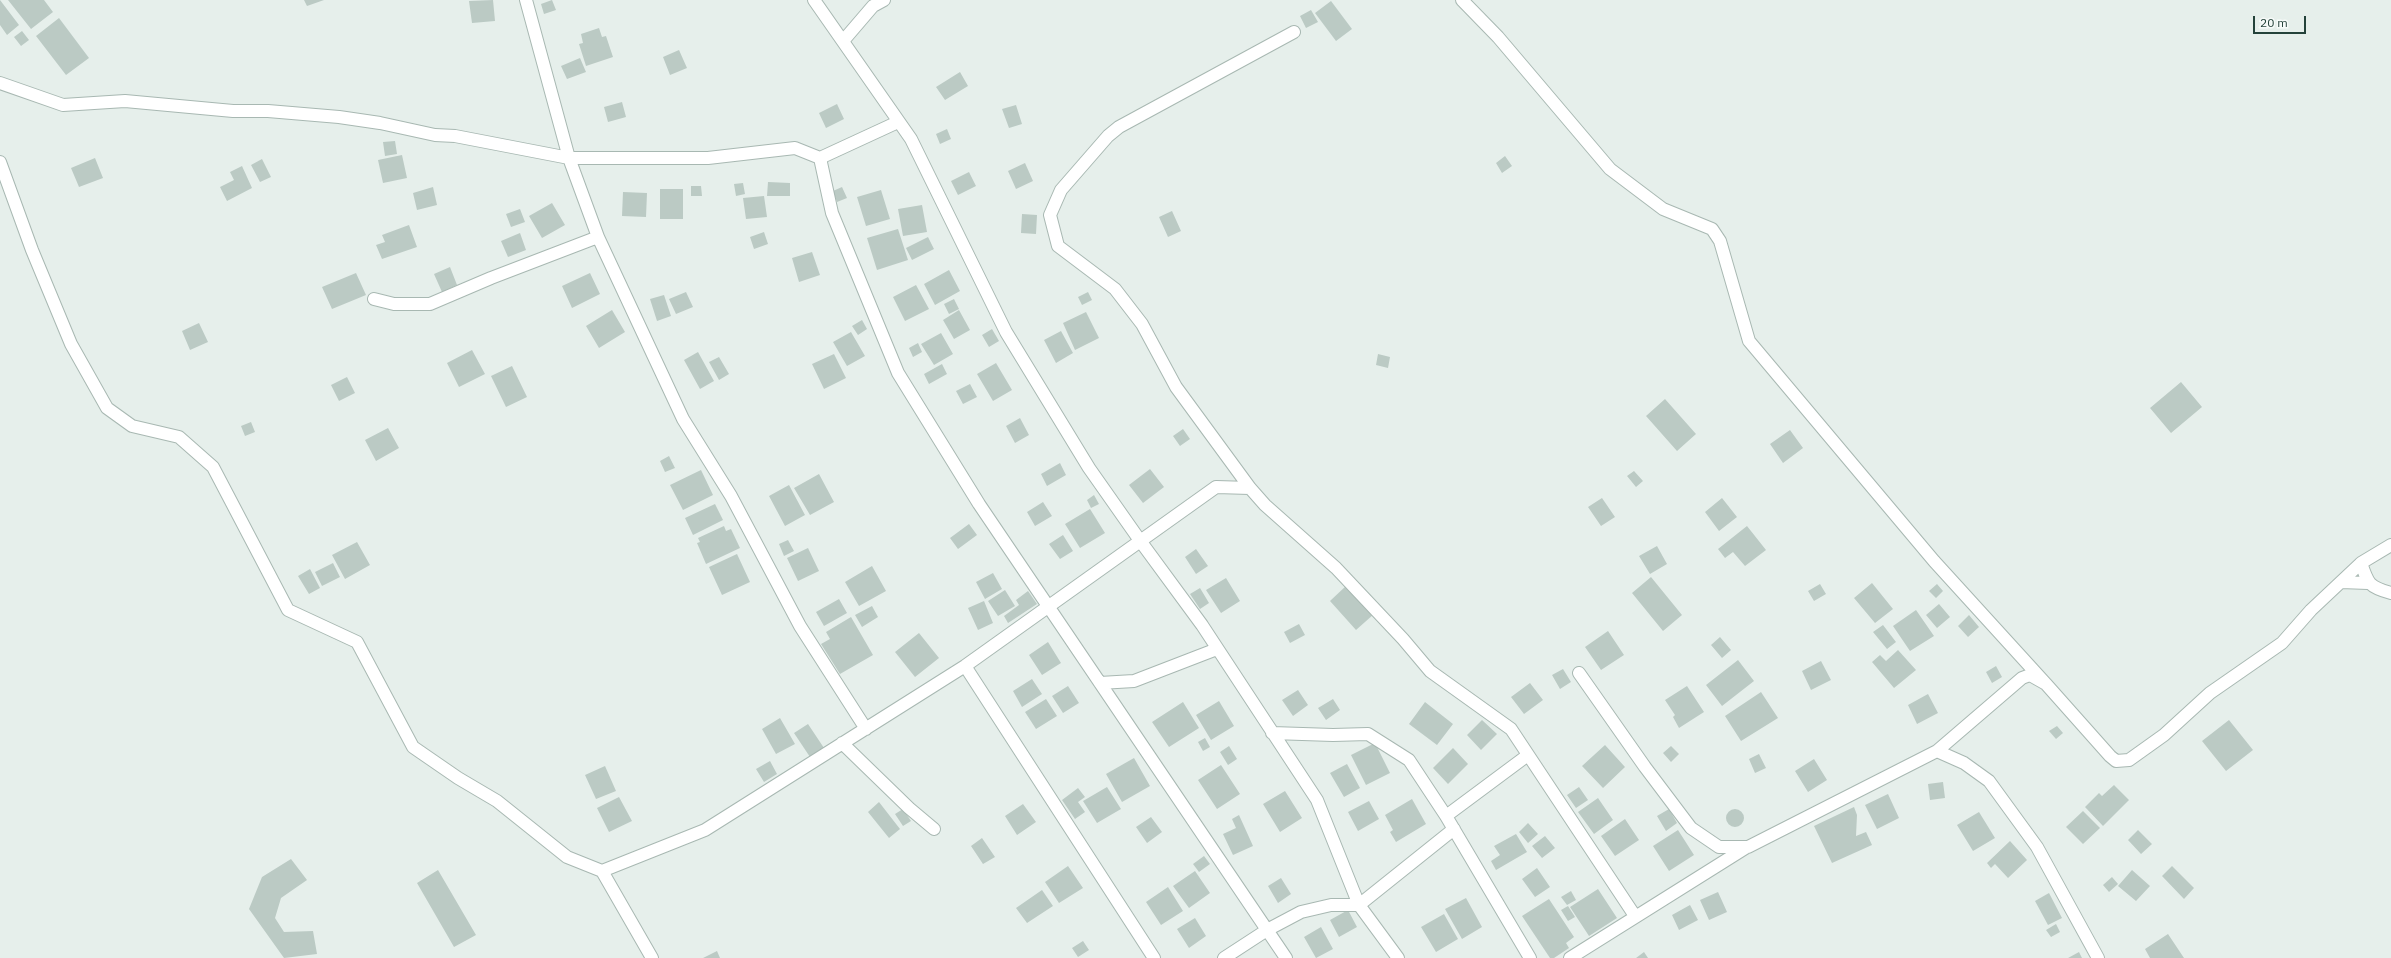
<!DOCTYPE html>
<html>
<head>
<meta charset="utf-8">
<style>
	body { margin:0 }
	#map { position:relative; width:2391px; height:958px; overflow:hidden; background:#e6efeb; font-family:"IBM Plex Sans",sans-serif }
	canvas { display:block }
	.scale { position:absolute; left:2253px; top:16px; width:53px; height:18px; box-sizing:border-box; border:2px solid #24423a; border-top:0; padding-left:5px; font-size:12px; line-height:14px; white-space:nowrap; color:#24423a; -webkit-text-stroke:3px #f7fbf9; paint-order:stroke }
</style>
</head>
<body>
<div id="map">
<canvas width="2391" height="958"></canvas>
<div class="scale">20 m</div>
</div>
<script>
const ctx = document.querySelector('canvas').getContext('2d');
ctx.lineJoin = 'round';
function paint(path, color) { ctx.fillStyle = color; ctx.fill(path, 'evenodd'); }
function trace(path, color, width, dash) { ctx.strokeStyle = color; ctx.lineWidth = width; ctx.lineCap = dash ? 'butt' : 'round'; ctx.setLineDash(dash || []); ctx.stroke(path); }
paint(new Path2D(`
	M0 0 19 25 7 35 0 25Z
	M8 0H44L53 12 31 29Z
	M304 0H324L307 6Z
	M493 0 495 21 472 23 469 1Z
	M552 0 556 10 544 14 541 4Z
	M1331 1 1352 29 1336 41 1315 13Z
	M1311 10 1318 22 1306 28 1300 16Z
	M59 18 89 58 66 75 36 36Z
	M599 28 602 37 606 36 613 57 586 66 579 44 583 43 581 34Z
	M22 31 29 40 21 46 14 37Z
	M679 50 687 68 670 75 663 57Z
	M580 58 586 72 567 79 561 66Z
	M960 72 968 86 945 100 936 87Z
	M622 102 626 117 608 122 604 107Z
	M837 104 844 119 826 128 819 113Z
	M1016 105 1022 124 1009 128 1002 109Z
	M947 129 951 139 940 144 936 134Z
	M395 141 397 154 385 156 383 142Z
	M402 155 407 178 383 183 378 160Z
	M1505 156 1512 166 1502 173 1496 163Z
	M95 158 103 178 79 187 71 168Z
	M262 159 271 177 260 182 251 165Z
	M1025 163 1033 181 1016 189 1008 171Z
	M242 166 252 188 227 201 220 187 234 180 230 172Z
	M969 172 976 186 958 195 951 181Z
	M768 182 790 183V196H767Z
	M743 183 745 194 736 196 734 184Z
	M691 186H701L702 196H691Z
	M433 187 437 205 417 210 413 193Z
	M842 187 847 198 837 202 833 191Z
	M660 189H683V219H660Z
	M881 190 890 219 866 226 857 197Z
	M623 192 647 193 646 217 622 216Z
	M764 196 767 217 746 219 743 198Z
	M552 203 565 225 542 238 529 216Z
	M922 205 927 232 903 236 898 209Z
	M520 209 525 222 511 227 506 214Z
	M1172 211 1181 231 1168 237 1159 217Z
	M1022 214 1037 215 1036 234 1021 233Z
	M409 225 417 247 382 259 376 245 385 242 382 235Z
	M898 229 908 260 877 270 867 238Z
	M764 232 768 244 754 249 750 237Z
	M520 233 526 250 508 257 501 241Z
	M928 237 934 249 912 260 906 248Z
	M812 252 820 275 799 282 792 258Z
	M450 267 457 285 442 292 434 274Z
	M949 270 960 291 935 305 924 284Z
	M356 273 366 295 332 309 322 287Z
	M590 273 600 294 572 308 562 286Z
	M916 285 929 309 905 321 893 297Z
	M686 292 693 307 676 314 669 299Z
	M1088 292 1092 300 1082 305 1078 297Z
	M664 295 671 316 657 321 650 299Z
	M954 299 959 309 949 314 944 304Z
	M612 310 625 332 599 348 586 326Z
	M959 310 970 330 954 339 943 320Z
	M1086 312 1099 338 1075 350 1063 323Z
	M862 320 867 329 858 335 852 326Z
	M199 323 208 342 190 350 182 331Z
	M992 329 999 341 989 347 982 335Z
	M1061 331 1073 353 1056 363 1044 340Z
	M851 332 865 356 847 366 833 342Z
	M941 333 953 354 934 365 921 344Z
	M918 343 922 352 913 357 909 348Z
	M472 350 485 374 459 387 447 363Z
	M698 352 714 381 700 389 684 360Z
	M834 354 846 378 824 389 812 364Z
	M1378 354 1390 357 1388 368 1376 365Z
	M719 357 729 374 719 380 709 362Z
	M996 363 1012 390 993 401 977 374Z
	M942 364 947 374 929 384 924 374Z
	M512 366 527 397 506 407 491 376Z
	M347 377 355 393 339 401 331 385Z
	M2181 382 2202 407 2171 433 2150 408Z
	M970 384 977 397 963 404 956 391Z
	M1665 399 1696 434 1677 451 1646 416Z
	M1020 418 1029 435 1015 443 1006 426Z
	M251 422 255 432 245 436 241 426Z
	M388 428 399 448 376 461 365 440Z
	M1183 429 1190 439 1180 446 1173 436Z
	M1790 430 1803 448 1783 463 1770 444Z
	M669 456 675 468 665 472 660 461Z
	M1060 463 1066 475 1047 486 1041 474Z
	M1150 469 1164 487 1143 503 1129 485Z
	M701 470 713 495 683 510 670 485Z
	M1634 471 1643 481 1636 487 1627 476Z
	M819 474 834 502 810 515 794 488Z
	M789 485 805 515 785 526 769 496Z
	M1094 495 1099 504 1091 508 1087 500Z
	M1602 498 1615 517 1601 526 1588 507Z
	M1722 498 1737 517 1719 531 1705 512Z
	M1043 502 1052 516 1035 526 1027 512Z
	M715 504 723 520 693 535 685 518Z
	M1090 509 1105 533 1080 548 1065 524Z
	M969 524 977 535 958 549 950 538Z
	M724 526 726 531 731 529 740 548 706 564 697 543 700 542 698 538Z
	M1747 526 1766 550 1745 566 1733 552 1725 558 1718 549Z
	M1063 535 1073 551 1060 559 1049 544Z
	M788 540 794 551 784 556 779 544Z
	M357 542 370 565 345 579 332 555Z
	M1657 546 1667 564 1650 574 1639 556Z
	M808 548 819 571 798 581 787 558Z
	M1196 549 1208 566 1196 574 1185 557Z
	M737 554 750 582 722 595 709 567Z
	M333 563 340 577 322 586 315 572Z
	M872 566 886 591 859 606 845 582Z
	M310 569 320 588 309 594 298 576Z
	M993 573 1002 589 985 599 976 582Z
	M1651 577 1682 615 1663 631 1632 593Z
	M1226 578 1240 601 1221 613 1206 590Z
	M1872 583 1893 609 1875 623 1854 598Z
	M1820 584 1826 594 1814 601 1808 591Z
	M1937 584 1943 591 1936 598 1929 591Z
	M1347 585 1374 614 1356 630 1330 601Z
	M1200 588 1209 603 1200 609 1190 594Z
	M1005 590 1015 606 998 616 988 601Z
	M1028 591 1037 604 1008 623 1004 616 1019 605 1016 600Z
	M839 599 847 613 824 626 816 612Z
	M984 601 993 623 978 630 968 608Z
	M1939 604 1950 617 1937 628 1926 615Z
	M872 606 878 617 862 627 855 615Z
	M1916 610 1934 636 1910 651 1893 626Z
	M1969 615 1979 627 1968 637 1958 626Z
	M851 617 873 655 840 674 821 644 830 639 826 632Z
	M1299 624 1305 635 1290 643 1284 632Z
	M1883 625 1896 642 1887 649 1873 632Z
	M1608 631 1624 655 1601 670 1585 647Z
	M919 633 939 658 915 677 895 652Z
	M1720 637 1731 650 1722 658 1711 645Z
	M1048 642 1061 663 1042 675 1029 655Z
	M1898 650 1916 670 1894 688 1872 662 1880 655 1886 661Z
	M1738 660 1754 681 1722 706 1706 685Z
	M1821 661 1831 680 1811 690 1802 671Z
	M1996 666 2002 677 1992 683 1986 672Z
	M1563 669 1571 682 1560 689 1552 675Z
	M1032 679 1042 694 1022 707 1013 691Z
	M1530 683 1543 700 1524 714 1511 697Z
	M1068 686 1079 703 1063 713 1052 696Z
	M1687 686 1704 712 1679 728 1673 717 1675 715 1665 700Z
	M1298 690 1308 705 1293 716 1282 700Z
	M1761 692 1778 718 1741 741 1725 716Z
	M1928 694 1938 713 1917 724 1908 705Z
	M1046 699 1057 716 1036 729 1025 712Z
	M1333 699 1340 710 1326 720 1318 708Z
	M1219 701 1234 726 1211 740 1196 715Z
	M1183 702 1199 728 1169 747 1152 722Z
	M1425 702 1453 724 1437 745 1409 724Z
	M780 718 795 744 776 754 762 729Z
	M1482 720 1497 734 1481 750 1467 735Z
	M2229 720 2253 750 2226 771 2202 741Z
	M808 724 824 748 810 757 794 733Z
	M2057 726 2063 733 2056 739 2049 731Z
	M1205 738 1210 747 1203 751 1198 742Z
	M1375 743 1390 773 1366 785 1351 755Z
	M1605 745 1625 767 1603 788 1582 766Z
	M1229 746 1237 759 1228 765 1220 752Z
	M1671 746 1679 754 1671 762 1663 753Z
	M1453 748 1468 764 1448 784 1433 768Z
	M1759 754 1766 768 1755 773 1749 759Z
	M1134 758 1150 786 1122 802 1106 774Z
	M1814 759 1827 780 1808 792 1795 771Z
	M770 761 777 774 764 782 756 769Z
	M1347 764 1360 788 1344 797 1330 773Z
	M1221 765 1240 794 1217 809 1198 780Z
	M605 766 616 791 596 799 585 775Z
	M1943 782 1945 798 1930 800 1928 784Z
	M2114 785 2129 800 2103 826 2085 807 2099 793 2102 796Z
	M1107 787 1121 809 1097 823 1083 801Z
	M1579 787 1588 800 1576 808 1567 795Z
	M1078 788 1085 797 1078 802 1085 812 1075 819 1062 800Z
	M1285 791 1302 818 1280 832 1263 804Z
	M1888 794 1899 818 1877 829 1865 805Z
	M619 797 632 821 609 832 597 808Z
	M1598 798 1613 820 1594 834 1578 812Z
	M1412 799 1426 824 1396 842 1390 832 1393 830 1385 815Z
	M1369 801 1379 819 1358 831 1348 812Z
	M879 802 900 829 889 838 868 812Z
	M1023 804 1036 822 1017 835 1005 816Z
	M1854 807 1857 815 1856 836 1866 832 1872 845 1832 863 1814 826Z
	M1726 818a9 9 0 1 1 18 0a9 9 0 1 1-18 0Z
	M903 809 911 821 903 826 895 814Z
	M1669 809 1677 823 1666 831 1657 816Z
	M2083 811 2100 828 2083 844 2066 827Z
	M1979 812 1995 838 1973 851 1957 825Z
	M1239 815 1253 846 1233 855 1223 834 1236 828 1232 819Z
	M1151 817 1162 832 1147 843 1136 827Z
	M1625 819 1639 840 1615 856 1601 836Z
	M1528 823 1538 834 1528 843 1519 832Z
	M1678 830 1694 855 1669 871 1653 846Z
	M2138 830 2152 844 2141 854 2128 840Z
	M1516 834 1527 852 1496 870 1491 861 1500 855 1494 846Z
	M1545 836 1555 848 1542 858 1532 846Z
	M982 838 995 857 983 864 971 846Z
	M2010 841 2027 860 2008 878 1995 864 1991 868 1987 863Z
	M1204 856 1210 864 1199 872 1193 864Z
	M291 859 307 880 281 898 275 918 284 932 313 931 317 954 284 958 249 909 262 877Z
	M1068 866 1083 888 1059 903 1045 882Z
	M2172 866 2194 888 2184 899 2162 876Z
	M1537 868 1550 887 1535 897 1522 879Z
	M438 870 476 935 454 947 417 883Z
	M2132 870 2150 886 2136 901 2118 886Z
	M1195 871 1210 893 1189 908 1173 886Z
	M2112 877 2118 884 2109 892 2103 885Z
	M1281 878 1291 894 1278 903 1268 886Z
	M1168 887 1183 911 1161 925 1146 902Z
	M1598 889 1617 918 1589 936 1570 907Z
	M1042 890 1053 906 1027 923 1016 908Z
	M1571 891 1576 900 1567 905 1561 897Z
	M1718 892 1727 912 1709 920 1700 900Z
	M2049 893 2062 918 2048 925 2035 901Z
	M1466 898 1482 927 1462 939 1445 909Z
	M1549 899 1574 937 1566 943 1569 948 1554 958H1550L1522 916Z
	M1690 905 1698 920 1679 930 1672 915Z
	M1568 906 1575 917 1568 921 1561 910Z
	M1348 910 1357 927 1339 937 1330 920Z
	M1444 914 1458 939 1436 952 1421 927Z
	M1195 918 1206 936 1189 948 1177 929Z
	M2056 924 2060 932 2051 937 2046 930Z
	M1321 927 1333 949 1316 958 1304 937Z
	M2168 934 2184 958H2150L2145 949Z
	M1083 941 1089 950 1078 957 1072 948Z
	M717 951 720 958H703Z
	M1644 952 1648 958H1636Z
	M2079 952 2082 958H2068Z`), '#bbcac4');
const minor = new Path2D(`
	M526 0 569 158 598 237 683 419 731 496 800 626 866 729
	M814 0 911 139 1006 332 1089 468 1141 542 1202 625 1317 800 1359 905 1398 958
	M1462 0 1498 37 1610 169 1663 209 1712 229 1720 241 1749 341 1934 561 2046 684
	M1294 32 1119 127 1108 136 1061 190 1050 215 1058 246 1115 289 1142 324 1176 387 1250 488 1265 505 1336 568 1403 639 1430 671 1511 729 1635 916
	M843 41 873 6 884 0
	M0 83 63 105 125 101 233 111H268L339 117 380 123 435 135 455 136 569 158H708L795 148 820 158 832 213 898 373 979 504 1286 958
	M820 158 898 122
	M0 162 32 250 71 344 107 408 132 426 179 437 213 467 288 610 357 642 413 747 458 778 497 801 567 857 602 871 705 830 965 666 1216 487 1250 488
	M374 299 394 304H430L491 278 598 237
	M2361 563 2391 545
	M2341 582 2368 583
	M965 666 1154 958
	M1579 673 1645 767 1691 828 1719 847H1748L1937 751 1964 763 1989 781 2037 847 2098 958
	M1100 683 1134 681 1217 649
	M1272 733 1333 735 1368 734 1409 760 1446 816 1530 958
	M842 743 909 808 934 829
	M1937 751 2022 678 2030 675 2046 684 2110 756 2116 761 2129 760 2164 735 2210 693 2282 643 2311 610 2361 563C2368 584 2369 587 2391 593
	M1446 816 1528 755
	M602 871 652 958
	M1224 958 1267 930 1301 912 1331 905H1359L1454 829
	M1570 958 1747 847`);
trace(minor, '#a8b8b2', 14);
trace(minor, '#fff', 12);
</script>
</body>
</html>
